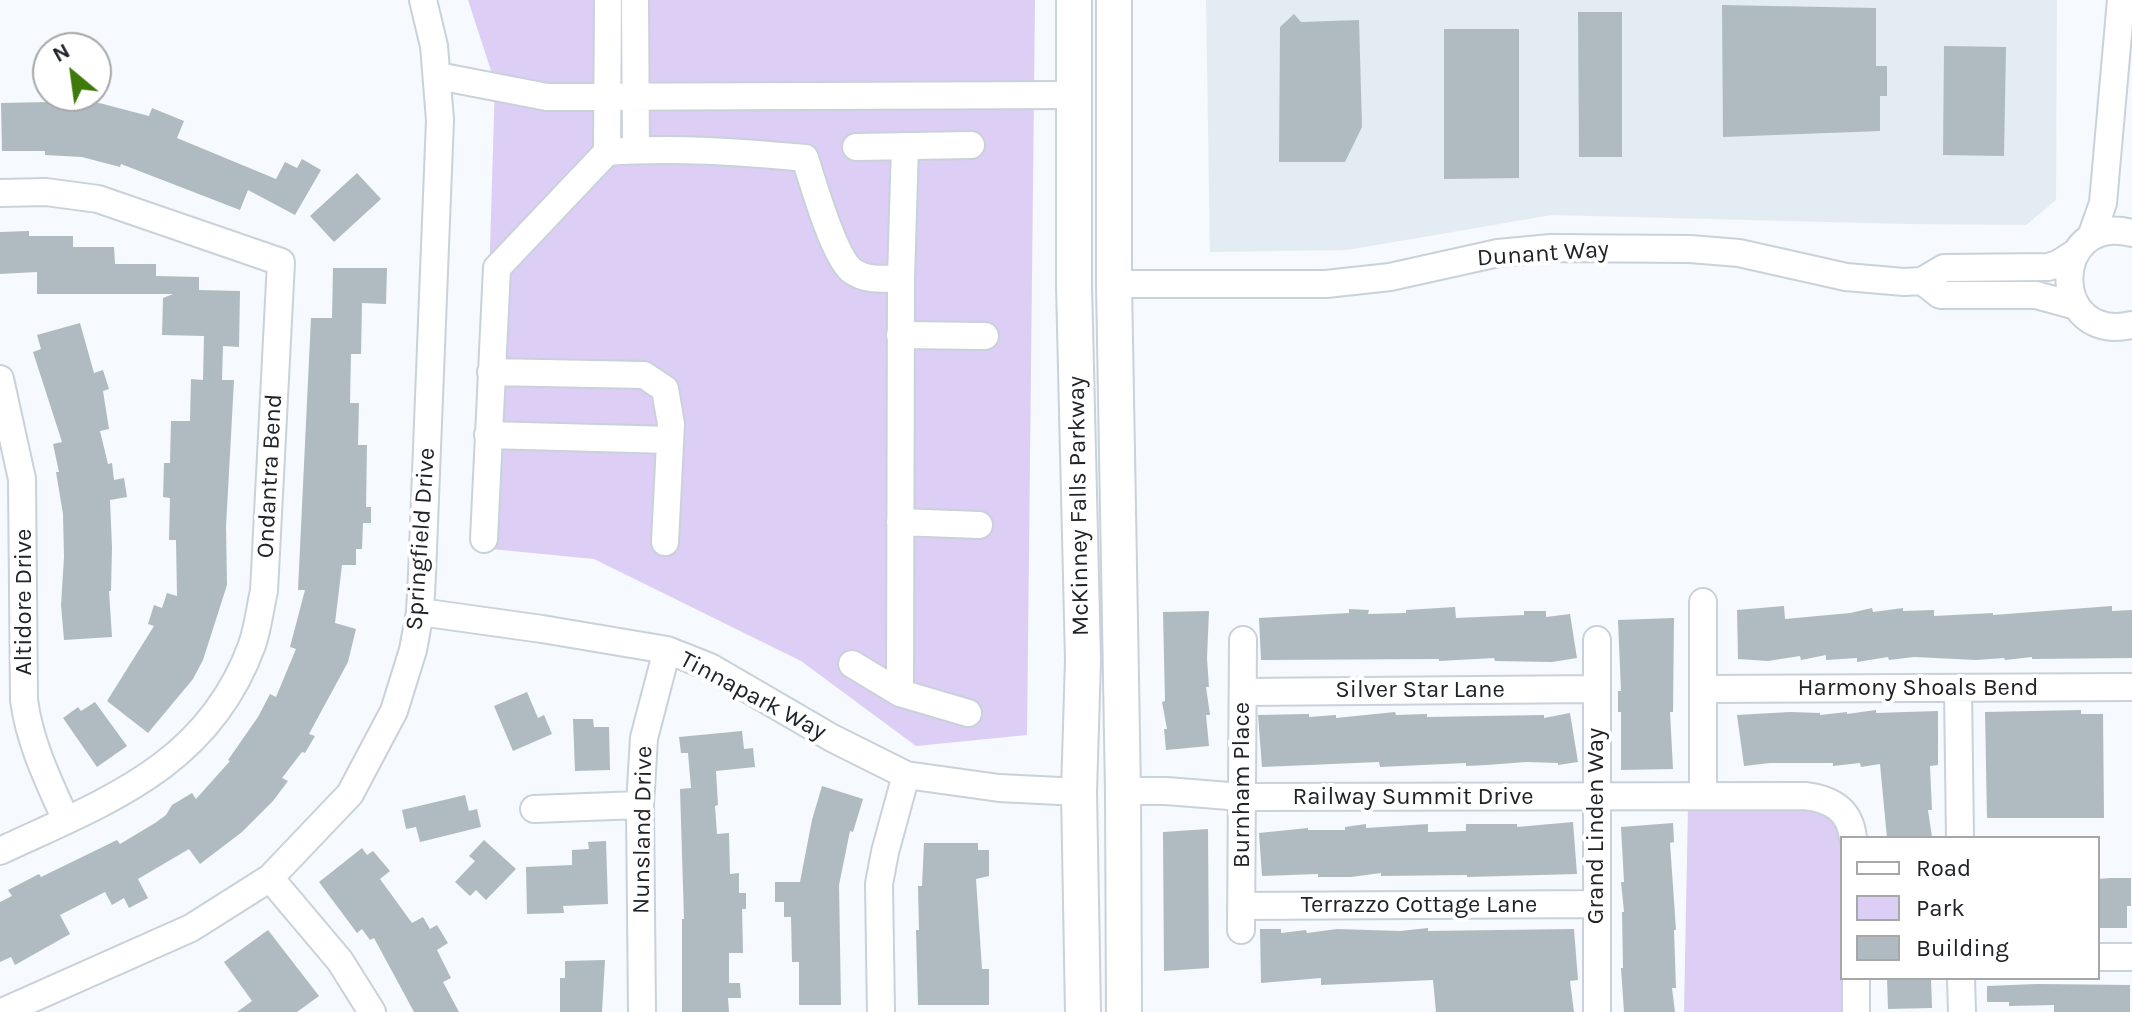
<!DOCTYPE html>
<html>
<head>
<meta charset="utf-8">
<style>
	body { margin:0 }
	#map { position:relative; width:2132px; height:1012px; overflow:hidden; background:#f6f9fd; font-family:Karla,sans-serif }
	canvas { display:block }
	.legend { position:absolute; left:1840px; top:836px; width:260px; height:144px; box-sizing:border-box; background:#fff; border:2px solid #a6a7a9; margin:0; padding:10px 14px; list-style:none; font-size:24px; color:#202327 }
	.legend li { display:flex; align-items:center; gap:16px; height:40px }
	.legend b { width:40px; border:2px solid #a6a7a9 }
	.north { position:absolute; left:32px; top:32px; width:80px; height:80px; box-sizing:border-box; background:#fff; border:2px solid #a6a7a9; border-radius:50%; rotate:331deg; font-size:22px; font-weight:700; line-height:32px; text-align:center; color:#202327 }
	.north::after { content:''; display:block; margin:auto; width:28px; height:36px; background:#3f780b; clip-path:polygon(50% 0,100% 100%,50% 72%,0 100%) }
</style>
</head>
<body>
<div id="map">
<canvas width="2132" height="1012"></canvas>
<ul class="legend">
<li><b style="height:10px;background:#fff"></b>Road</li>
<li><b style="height:22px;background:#dccef5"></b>Park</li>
<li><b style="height:22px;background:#afbbc1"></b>Building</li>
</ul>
<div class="north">N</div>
</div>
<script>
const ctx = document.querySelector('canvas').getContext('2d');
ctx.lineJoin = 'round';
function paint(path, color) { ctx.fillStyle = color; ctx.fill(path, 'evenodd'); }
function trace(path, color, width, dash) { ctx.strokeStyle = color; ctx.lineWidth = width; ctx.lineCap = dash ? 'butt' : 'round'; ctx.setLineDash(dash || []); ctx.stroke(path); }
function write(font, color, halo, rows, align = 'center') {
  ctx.font = font + ' Karla,sans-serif'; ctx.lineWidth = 8; ctx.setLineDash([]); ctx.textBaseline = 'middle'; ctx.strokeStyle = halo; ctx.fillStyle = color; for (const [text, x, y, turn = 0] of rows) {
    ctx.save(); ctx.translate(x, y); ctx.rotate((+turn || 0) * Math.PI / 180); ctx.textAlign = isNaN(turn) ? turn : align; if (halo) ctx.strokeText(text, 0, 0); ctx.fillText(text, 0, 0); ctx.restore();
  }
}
paint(new Path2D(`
	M1206 0H2057L2056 200 2026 225 1908 224 1552 215 1347 250 1210 252Z`), '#e3ebf3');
paint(new Path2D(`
	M468 0H1035L1027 735 916 746 801 661 594 559 481 548 495 83Z
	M1688 806H1803L1831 815 1841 833V1012H1684Z`), '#dccef5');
paint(new Path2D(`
	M1722 5 1876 8V66H1887V96H1880V131L1723 137Z
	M1578 12H1622V157H1579Z
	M1294 14 1301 22 1359 20 1362 127 1345 162H1279L1280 27Z
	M1444 29H1519V178L1444 179Z
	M1944 46 2006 47 2004 156 1943 155Z
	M49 96H84V99L149 116 152 108 184 121 177 138 276 179 285 162 297 168 302 159 321 170 295 215 248 190 240 210 121 164 120 167 82 157 45 155V151H2L1 103 48 102Z
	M357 173 381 199 334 242 310 216Z
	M29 231V236H73V247H114L115 264H156V276L199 277V290L240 291 239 347 223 346 222 380H234L226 527 227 585 203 660 193 679 148 733 107 701 154 626 148 624 154 605 162 608 167 593 177 596 176 540H169L170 498 163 497 164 463H170L171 421H190L191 379 203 380 204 336 162 335 163 298 173 294H37V272L0 274V232Z
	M333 268H387L386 304 362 303 361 354H351L350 403H359L358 445H367L366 507H371V523H363L362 549H356V565H342L335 623 356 629 348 662 309 734 315 736 305 753 302 752 282 778 288 781 273 801 242 832 200 864 189 849 138 879 148 898 129 908 124 898 112 905 105 892 60 915 70 934 15 965 11 957 0 962V902L12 896 8 890 39 874 41 877 117 840 120 844 155 823 166 815 172 805 192 793 196 799 230 761 228 760 258 717 270 694 276 697 296 649 290 647 305 590H298L311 318H332Z
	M80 323 94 373 103 370 109 389 103 391 109 429 100 431 108 464 112 463 114 480 124 478 127 497 110 500 112 547 111 591H109L112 637 64 640 61 605 64 557 63 514 56 472H59L53 444 62 442 33 352 41 349 37 335Z
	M1784 606 1785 619 1850 613 1872 608 1873 612 1903 608V611L1934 610V616L1993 613V615L2112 606V611L2132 610V658L2032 659V657L2005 660 2004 658 1976 660 1914 657 1889 660 1888 657 1857 662V658L1826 660V655L1801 660 1800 656 1768 661 1738 659 1737 610Z
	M1455 607 1456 618 1524 615V611H1546V617L1570 614 1577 658 1552 662 1495 661 1494 658 1439 661V659L1261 660 1259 618 1349 613V609L1369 610 1368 614 1406 613V610Z
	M1209 611 1207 658 1209 687H1206L1210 715H1206L1209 746 1166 750 1164 729H1167L1162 702 1165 701 1163 612Z
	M1674 618 1673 712H1670L1673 769 1621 770V712H1618V691H1621L1618 620Z
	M527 692 538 718 544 715 552 734 513 751 494 706Z
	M95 702 127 746 97 767 63 718 78 707 81 711Z
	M1876 710V713L1938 711V765L1930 766 1932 810H1928L1932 837 1887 838 1880 764 1861 767 1860 763 1833 766V763H1770L1744 766 1737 715 1790 712 1820 713V715L1847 712V714Z
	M2081 710V714H2103L2104 818H1987L1985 712Z
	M1395 712 1396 715 1427 714V717L1544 715V718L1570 713 1578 762 1558 765V763L1526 762 1487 765 1466 766V763L1380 767 1379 762 1262 767 1258 715 1309 714V717L1336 715V718Z
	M573 719H593L594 727H609L610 770 575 771Z
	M742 731 744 749 753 748 755 767 716 771 718 805 715 806 717 834 729 833 730 874 739 873V893H746V909H742L743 953H729V983H740L741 998H728L729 1012H682V919H684L680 789 691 788 688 753H681L679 737Z
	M822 786 863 799 853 832 850 831 839 885 841 1005H799V962H792L791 917H784V902H775V882H800L812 820Z
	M465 795 469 811 477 809 481 827 420 842 416 827 406 829 402 810Z
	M1573 822 1577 874 1467 877V875L1381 876V873L1351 877H1318V874L1262 876 1259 833 1308 828V830H1345V827L1366 824V828L1428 824V832L1466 831V824H1517V827Z
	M1673 823 1674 842 1670 843 1676 930H1674L1676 988H1672L1675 1012H1624L1621 968H1623L1622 912H1624L1621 882H1624L1621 827Z
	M1208 829 1209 968 1164 971 1163 832Z
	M484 840 516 869 486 900 476 890 470 896 455 882 475 861 469 856Z
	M606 841 608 904 563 906 564 913 527 914 526 867 572 865V850L589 849 588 842Z
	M924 843H978V850H989V876L976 879 982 969H989V1005H918L916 930H919L918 886H922Z
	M362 848 367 855 373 851 390 871 380 879 412 923 423 917 430 929 437 925 448 943 437 950 451 978 443 982 459 1012H414L374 938 370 940 362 929 357 933 319 882Z
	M2110 878H2131V906H2127V928H2098V879Z
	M1428 928V931L1574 929 1578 980 1570 981 1574 1012H1436L1433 980 1321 985V978L1261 983 1260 929H1281V933L1306 930 1307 933 1337 929 1400 931Z
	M268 930 319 996 297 1012H237L252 1001 224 962Z
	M605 960 602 1012H560V978H565V961Z
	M1887 978H1931L1932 1008 1888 1009Z
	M2037 984 2130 985V1012H2054V1005L2009 1006V1002H1987V986Z`), '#afbbc1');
const minor = new Path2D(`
	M635 0 636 150
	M438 76 547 97 1074 95
	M856 147 971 145
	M607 152 608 0
	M0 193 46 192 98 199 281 262 264 591C260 608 258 628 252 645 208 766 107 801 0 851
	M2132 233C2050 212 2047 344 2132 325
	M2091 237 2103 203 2121 0
	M901 278 905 146
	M1922 281 1940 295H2036L2076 306
	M1114 284H1326L1390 277 1498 253 1551 248 1690 249 1739 253 1846 277 1904 282 1922 281 1944 268 2048 267 2058 264 2075 253
	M900 335 985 336
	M491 372 644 375 665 389 671 424 665 542
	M0 379 22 479 24 700C30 744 48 780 66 820
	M488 435 670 440
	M900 522 979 525
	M484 539 497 268 607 152C673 147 740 152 805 158 813 183 833 254 851 270 865 281 884 279 901 278L900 693 968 713
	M420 612 542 629 667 650 710 667 832 738 906 775 999 788 1079 792
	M852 664 900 693
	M1704 689 2132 687
	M1958 689 1960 838
	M1243 692 1596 689
	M1123 791H1166L1242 797 1805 796C1831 799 1850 810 1853 838
	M1703 796V602
	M534 809 640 805
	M270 878 340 961 372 1012
	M1241 906 1596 904
	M1241 930 1243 640
	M2098 957H2132
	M1856 978V1012
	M1961 978 1962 1012
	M2 1012 191 928 270 878 350 794 394 711 413 650 420 612 422 574 440 120 434 46 423 0
	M642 1012 640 805 644 738 667 650
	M881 1012 879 884 885 852 906 775
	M1597 1012V640`);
const major = new Path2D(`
	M1074 0V285L1083 660 1079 792 1083 1012
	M1114 0V284L1123 791 1124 1012`);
trace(minor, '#c9d1da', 30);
trace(major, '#c9d1da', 38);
trace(minor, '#fff', 26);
trace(major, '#fff', 34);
write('24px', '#202327', '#fff', [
	["Dunant Way",1543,254,-4],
	["Ondantra Bend",270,476,-87],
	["McKinney Falls Parkway",1079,506,-91],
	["Springfield Drive",421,539,-86],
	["Altidore Drive",24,602,-90],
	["Harmony Shoals Bend",1918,688],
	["Silver Star Lane",1420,690],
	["Tinnapark Way",753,696,28],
	["Burnham Place",1242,785,-90],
	["Railway Summit Drive",1413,797],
	["Grand Linden Way",1596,826,-90],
	["Nunsland Drive",643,830,-89],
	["Terrazzo Cottage Lane",1419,905]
]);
</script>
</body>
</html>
